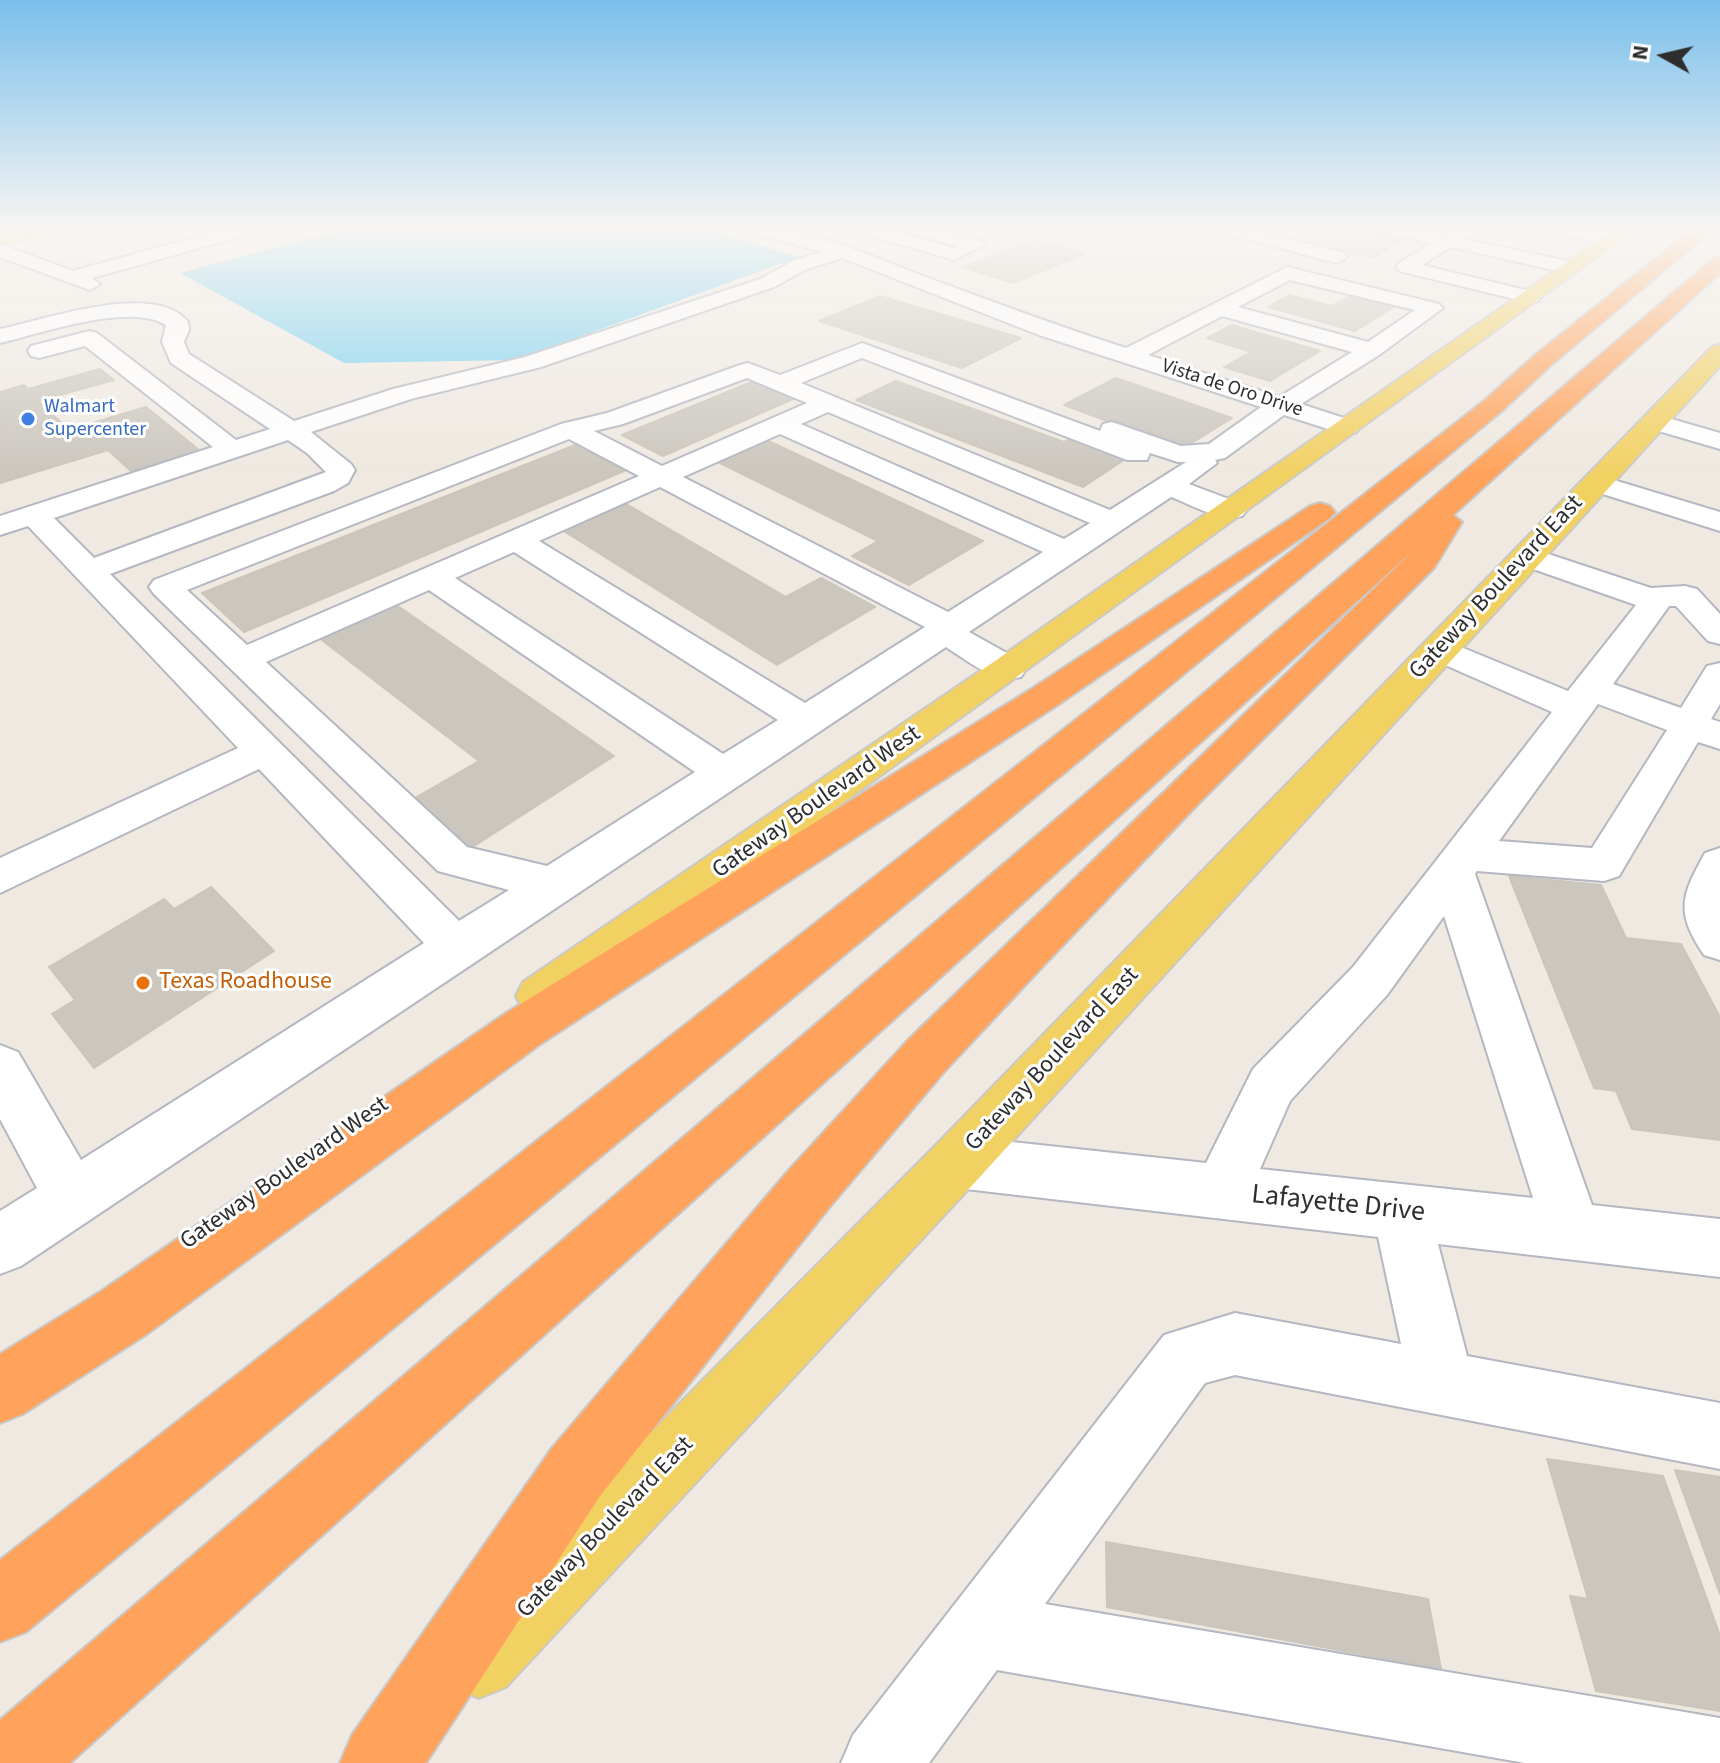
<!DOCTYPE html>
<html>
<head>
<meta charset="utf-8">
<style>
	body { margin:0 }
	#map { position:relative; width:1720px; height:1763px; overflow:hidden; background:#efe9e1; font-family:"Source Sans 3",sans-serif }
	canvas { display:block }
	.north { position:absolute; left:1624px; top:16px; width:80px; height:80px; -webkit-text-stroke:6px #fff; paint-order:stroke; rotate:278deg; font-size:22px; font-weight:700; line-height:32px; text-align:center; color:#2e2e2e }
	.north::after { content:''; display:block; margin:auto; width:28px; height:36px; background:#2e2e2e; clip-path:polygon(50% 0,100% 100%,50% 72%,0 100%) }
</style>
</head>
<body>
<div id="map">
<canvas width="1720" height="1763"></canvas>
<div class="north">N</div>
</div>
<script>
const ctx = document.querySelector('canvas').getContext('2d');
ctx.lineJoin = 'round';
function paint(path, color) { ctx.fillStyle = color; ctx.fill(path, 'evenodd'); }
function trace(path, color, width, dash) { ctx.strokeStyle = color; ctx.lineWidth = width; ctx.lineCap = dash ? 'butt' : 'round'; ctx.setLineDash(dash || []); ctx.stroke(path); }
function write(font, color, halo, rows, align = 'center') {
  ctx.font = font + ' "Source Sans 3",sans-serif'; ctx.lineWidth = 6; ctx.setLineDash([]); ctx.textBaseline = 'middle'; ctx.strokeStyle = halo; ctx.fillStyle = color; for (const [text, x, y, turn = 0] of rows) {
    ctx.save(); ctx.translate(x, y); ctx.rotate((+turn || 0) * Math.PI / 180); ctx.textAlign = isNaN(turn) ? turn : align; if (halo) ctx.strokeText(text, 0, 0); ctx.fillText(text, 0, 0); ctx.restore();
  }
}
paint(new Path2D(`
	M351 227H699L799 257 516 360 344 363 180 273Z`), '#75cff0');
const building = new Path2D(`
	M1277 227H1362L1407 237 1373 258 1313 244 1325 238Z
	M1036 240 1085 254 1013 283 962 267Z
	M1354 294 1397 305 1355 331 1268 307 1289 295 1332 306Z
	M880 296 1021 338 962 368 819 321Z
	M1232 325 1320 351 1270 381 1224 367 1251 352 1207 338Z
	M100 369 114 380 38 401 69 430 146 407 199 450 132 472 108 450 0 483V392L24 385 28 389Z
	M1116 378 1232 418 1182 449 1064 405Z
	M754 381 795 398 663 456 622 435Z
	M896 381 1064 442 1071 438 1127 458 1083 487 856 400Z
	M764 439 983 541 909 585 852 556 878 541 716 461Z
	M575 445 624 471 244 632 202 593Z
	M621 501 786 597 821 578 875 607 777 665 559 528Z
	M392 602 614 756 468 850 410 801 479 761 318 637Z
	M1509 876 1601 885 1626 938 1681 944 1720 1017V1140L1632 1129 1616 1091 1594 1088Z
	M211 887 274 951 94 1068 52 1014 75 1000 49 967 164 899 174 909Z
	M1547 1459 1663 1476 1720 1636V1711L1596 1691 1570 1596 1588 1599Z
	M1675 1470 1720 1477V1594Z
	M1106 1542 1428 1599 1441 1669 1107 1607Z`);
paint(building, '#cbc7bf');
trace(building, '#cbc5ba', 2);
const minor = new Path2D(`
	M233 227H247L249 231 246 235 92 278 100 284 90 290 0 257V244L73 271Z
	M744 227C809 227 871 256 931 279 996 303 1060 327 1126 348L1287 267 1439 304 1443 308 1379 355 1301 404 1356 422 1360 427 1356 432 1347 435 1284 415 1225 458 1215 460 1217 463 1189 484 1242 504 1247 510 1242 516C1220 522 1192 505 1171 497L969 632 1021 661 1026 669 1021 677C993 683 968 661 946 647L21 1266 0 1274V1211L37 1188 0 1119V1045L18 1052 81 1160 424 943 259 769 0 893V858L238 748 28 526 0 535V516L213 447 85 346 39 358 31 356 28 351 31 346 89 331 97 333 236 440 270 429 171 363 162 342 166 325C130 302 42 333 0 343V329C43 320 156 280 188 322L189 330 184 342 189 354 294 421 393 389 525 357 760 279 793 261 821 252 747 231ZM842 258 1039 335 1261 407 1209 444 1181 446 1112 422 1103 424 1100 431 862 343 780 375 748 363 740 365 607 413 561 424 154 580 149 587 154 594 438 871 509 890 459 921 110 574 334 491 348 483 355 470 351 464 311 432 411 399 541 367 774 287 807 269ZM1290 280 1415 310 1368 342 1238 307ZM1222 316 1352 352 1279 397 1148 355ZM862 358 1127 460H1147L1150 453 1178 462H1186L1110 510 801 383ZM747 378 807 403 662 466 594 431 623 424ZM828 412 1090 523 1064 539 801 424ZM780 434 1043 552 948 612 683 477ZM569 439 639 476 247 645 187 590ZM288 440 307 453 326 472 94 558 54 518ZM660 487 925 627 805 703 539 541ZM514 552 778 720 723 754 455 578ZM429 590 695 772 547 866 467 847 266 662Z
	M851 227H881L953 248 957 246 907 231 904 227H934L982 241 984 245 954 260 854 231Z
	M1211 227H1243L1344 253 1347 257 1337 263 1214 231Z
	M1378 227H1412L1445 235 1461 228 1470 233 1464 239 1572 262 1582 268 1572 274 1451 247 1422 265 1538 293 1541 297 1538 301 1531 303 1399 271 1396 267 1399 263 1432 243 1381 231Z
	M1545 227H1580L1617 236 1620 240 1611 246 1548 231Z
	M1654 414 1720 433V449L1645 427 1641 422 1645 417Z
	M1597 475 1720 512V531L1587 489 1583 483 1587 477Z
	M1527 547 1651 588 1685 586 1697 589 1720 614V644L1708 641 1676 606H1669L1613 684 1681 708 1707 666 1720 663V704L1711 719 1720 722V749L1698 742 1619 876 1604 881 1477 871 1475 874 1592 1205 1720 1219V1277L1438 1244 1467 1356 1720 1403V1469L1235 1375 1205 1383 1045 1604 1720 1718V1763H1525L997 1670 929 1763H841L853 1735 1164 1335 1235 1313 1401 1344 1378 1237 957 1188 937 1180 929 1162 937 1144 957 1136 1206 1163 1253 1069 1353 967 1552 712 1427 657 1422 650 1427 643 1439 640 1451 643 1568 691 1636 605 1516 563 1512 556 1516 549ZM1598 704 1667 730 1592 848 1499 841ZM1444 916 1533 1198 1260 1169 1290 1101 1387 995Z
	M1720 848V960L1704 955C1675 912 1681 896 1705 853Z`);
const major = new Path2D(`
	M29 227H62L59 231 0 246V234Z
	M1617 227H1638L557 1010 540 1016 523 1010 516 996 523 982 995 661Z
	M1720 345V366L977 1180 506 1687 479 1698 452 1687 441 1660 452 1633 937 1144 1712 347Z`);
const highway = new Path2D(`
	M1695 227H1716L1551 365 1503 410 26 1632 0 1642V1560L1485 400 1535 355Z
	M1720 257V273L1453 515 1462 522 1434 568 1200 802 1044 965 944 1072 828 1209 600 1496 426 1763H340L352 1735 552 1448 788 1171 908 1040 1416 548 70 1763H0V1720L1713 259Z
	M1320 503 1330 506 1335 512 1330 518 1059 704 542 1043 147 1334 23 1414 0 1423V1354L103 1290 506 1013 1033 688 1310 506Z`);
trace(minor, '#b4b7c1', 4);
trace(major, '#c9c9c9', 4);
trace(highway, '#c9c9c9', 4);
paint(minor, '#fff');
paint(major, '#f2d163');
paint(highway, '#ffa35c');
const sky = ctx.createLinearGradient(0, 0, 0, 474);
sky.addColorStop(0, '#7abfeb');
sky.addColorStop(0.48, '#f8f5f2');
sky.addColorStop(1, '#f8f5f200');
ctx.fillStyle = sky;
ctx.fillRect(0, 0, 1720, 474);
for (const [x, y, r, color] of [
	[28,419,8,"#3f7fe0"],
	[143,983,8,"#e8710a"]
]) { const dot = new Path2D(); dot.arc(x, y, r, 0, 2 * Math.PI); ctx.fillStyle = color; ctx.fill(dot); trace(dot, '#fff', 3); }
write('20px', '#2e2e2e', '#fff', [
	["Vista de Oro Drive",1232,389,18]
]);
write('20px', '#366cbe', '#fff', [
	["Walmart",44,408],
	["Supercenter",44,431]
], 'left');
write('24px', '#2e2e2e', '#fff', [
	["Gateway Boulevard East",1497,588,-47],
	["Gateway Boulevard West",817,803,-35],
	["Gateway Boulevard East",1053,1060,-47],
	["Gateway Boulevard West",285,1174,-35],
	["Gateway Boulevard East",606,1528,-46]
]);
write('24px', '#c56008', '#fff', [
	["Texas Roadhouse",159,983]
], 'left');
write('28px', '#2e2e2e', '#fff', [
	["Lafayette Drive",1338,1205,6]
]);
</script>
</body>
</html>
